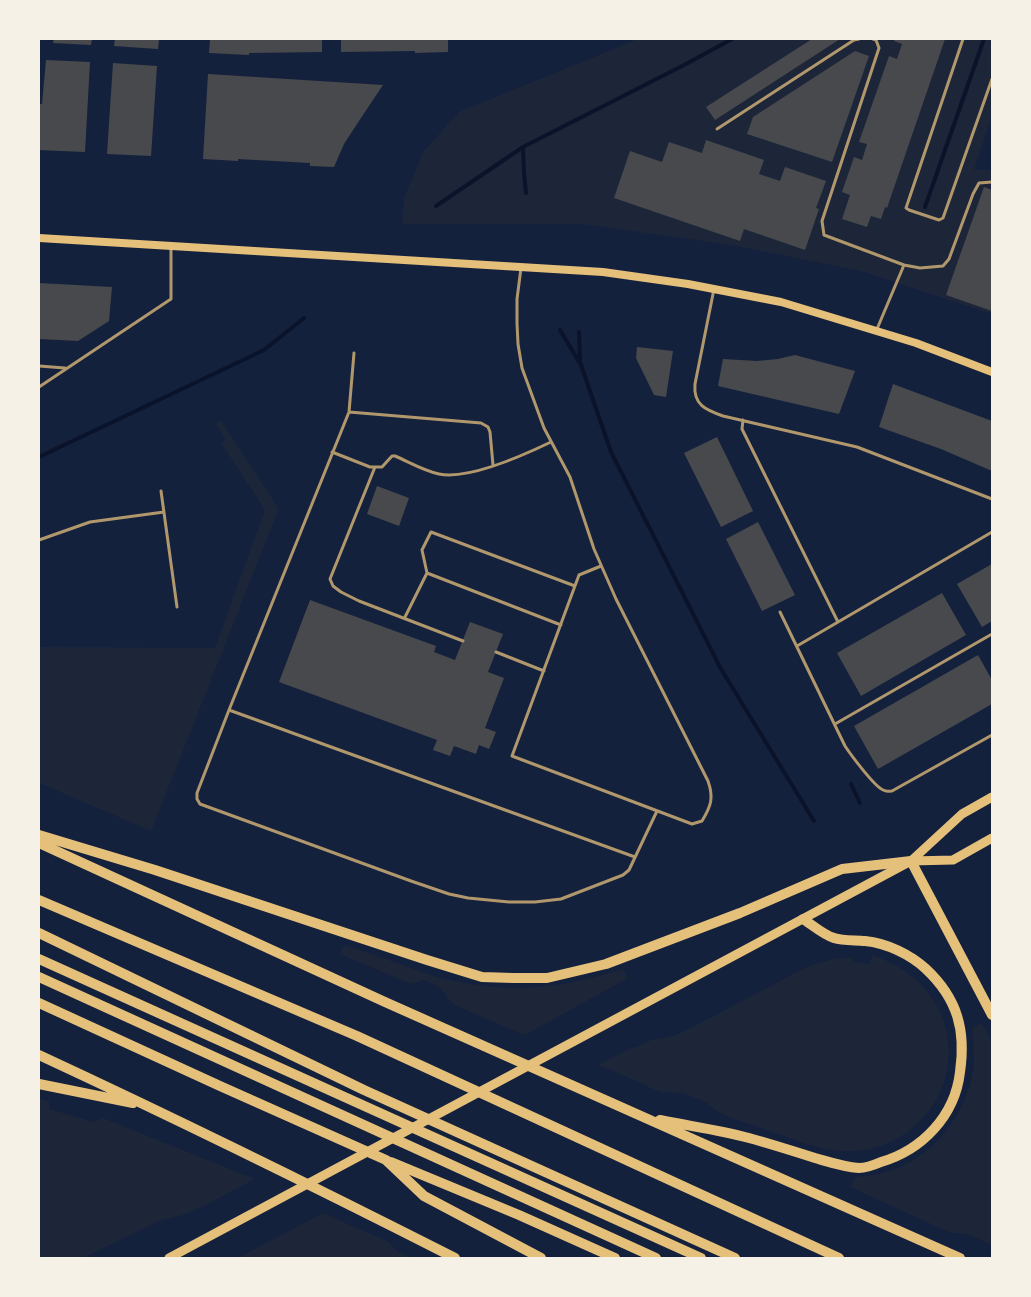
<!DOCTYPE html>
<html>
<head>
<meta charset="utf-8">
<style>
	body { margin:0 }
	#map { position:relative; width:1031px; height:1297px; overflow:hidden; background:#14213d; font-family:"Nunito Sans",sans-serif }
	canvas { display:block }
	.frame { position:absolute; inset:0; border:40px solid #f6f1e7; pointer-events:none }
</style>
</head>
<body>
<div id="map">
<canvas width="1031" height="1297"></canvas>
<div class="frame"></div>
</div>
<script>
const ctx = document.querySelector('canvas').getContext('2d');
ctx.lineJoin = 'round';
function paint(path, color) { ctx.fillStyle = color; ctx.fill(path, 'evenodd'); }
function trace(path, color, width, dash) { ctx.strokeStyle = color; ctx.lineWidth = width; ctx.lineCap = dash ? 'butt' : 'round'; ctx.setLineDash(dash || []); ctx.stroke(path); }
paint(new Path2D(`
	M638 39H992V115L974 170H992V314L861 271 732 245 582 224H402L404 198 423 152 459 112Z
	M221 421 279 509 151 831 39 783V647L215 648 265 510 221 443 226 440 215 423Z
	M344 945C365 952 385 959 406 966 417 970 429 975 441 978 507 994 558 990 623 969L628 978 525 1035 454 1005 439 987 424 980 411 984 340 954Z
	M872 955C900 965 925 981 938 1008 971 1072 925 1146 855 1151 823 1154 789 1137 759 1127 746 1123 732 1119 720 1113 713 1110 709 1103 702 1100 695 1098 687 1094 680 1093 674 1092 667 1093 662 1092 655 1090 647 1086 641 1083 627 1077 613 1071 598 1065L634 1047C640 1046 645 1042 652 1040 662 1038 671 1037 681 1033L803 969C819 962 834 958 852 957L854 962 870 964Z
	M982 1023 992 1042V1245L968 1234 951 1233 850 1187 855 1177C862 1176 871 1176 878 1174 917 1166 948 1137 964 1101 968 1092 972 1080 973 1070 975 1056 973 1042 972 1028Z
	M39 1098 49 1101V1109L94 1122 103 1118 255 1179 202 1207 183 1215 161 1220 83 1258H39Z
	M323 1213 389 1242 397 1251 412 1258H238Z`), '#1d2539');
trace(new Path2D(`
	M523 147 524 173 526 193
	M436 206 523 147 686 64 732 39
	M925 207 984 39
	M560 330 579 362
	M579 332 580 362 611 452 721 669 814 821
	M39 457 264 350 304 318
	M851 784 860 803`), '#0b132b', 4);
paint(new Path2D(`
	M54 39H92L91 45 53 43Z
	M115 39H159L158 49 114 46Z
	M210 39H322V52L249 53V55L209 53Z
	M341 39H448V52L415 53V51L341 52Z
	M812 39H840L715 120 706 107Z
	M895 39H945L887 208 885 207 881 219 871 216 867 227 842 219 850 195 842 192 854 157 862 160 867 144 859 142 889 56 897 59 902 44 894 41Z
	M855 51 869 56 832 162 747 134 753 117Z
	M46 60 90 62 85 152 39 150V104H42Z
	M113 63 157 66 151 156 107 154Z
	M208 74 383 85 357 124 344 144 334 167 310 166V163L238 159V161L203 159Z
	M706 140 764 160 759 174 780 181 785 167 826 181 816 208 819 209 805 250 744 229 740 241 614 198 630 151 662 162 669 142 702 153Z
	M984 187 992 190V311L946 295Z
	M39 283 112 287 109 321 78 341 39 339Z
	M637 347 673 351 666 397 654 395 636 358Z
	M795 355 855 371 839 414 718 386 723 359 757 361 778 359Z
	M893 384 992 421V471L941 449 879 427Z
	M717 437 753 511 721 527 684 453Z
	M377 486 409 498 399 526 367 514Z
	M758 522 795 595 762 611 726 539Z
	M992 564V621L982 627 957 584Z
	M942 593 966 635 861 696 837 653Z
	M310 600 436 646 434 652 455 660 470 622 503 634 488 672 504 678 485 728 496 732 489 749 479 745 476 754 454 746 450 756 433 750 437 740 279 682Z
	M978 655 992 680V704L878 769 854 726Z`), '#48494c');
trace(new Path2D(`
	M873 39 876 40 879 48 822 221 824 235 904 265
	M963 39 906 208 909 210 939 220 943 218 992 79
	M717 129 854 40 859 39
	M521 268 517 299V323L518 344 522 368 544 428 570 477 594 549 616 599 708 781C714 798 711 806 702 821L692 824 512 756 579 575 601 566
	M714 289 695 384C693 405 706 410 723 416L857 447 992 499
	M877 329 904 265 920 268 943 266 949 259 973 194 979 183 992 182
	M39 366 65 368
	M39 387 171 299V247
	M349 412 481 423 488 427 490 432 493 465
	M743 420 742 429 838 622
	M332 452 370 467H382L392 456H395C409 462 424 471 439 474 469 480 524 455 551 442
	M375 467 330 579 333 586 341 592 359 601 463 641
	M161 491 177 607
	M39 540 90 522 164 512
	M780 612 845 746C851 755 874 786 883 790 887 792 887 791 892 791L992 735
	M405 617 427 573
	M561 625 427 573 422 550 431 532 575 586
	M797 646 992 532
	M496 652 544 671
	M229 710 349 412 354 353
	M835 724 992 634
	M635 857 229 710 197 793V799L200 804 411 881 449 894 468 898 509 902H535L561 899 623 875 629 870 657 811`), '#b1986c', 3);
trace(new Path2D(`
	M39 238 603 272 688 284 781 302 916 343 992 372`), '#e5c07b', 8);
trace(new Path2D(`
	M911 861 953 860 992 838
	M169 1258 911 861 962 814 992 797`), '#e5c07b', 9);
trace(new Path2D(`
	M39 835 155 870 427 960 482 977 513 978H547L606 964 740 913 842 869 911 861 992 1015
	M39 843 385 1002 960 1258
	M39 900 357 1036 839 1258
	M39 933 364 1090 735 1258
	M39 959 701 1258
	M39 977 656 1258
	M39 1003 220 1086 386 1160 424 1196 541 1258
	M39 1055C179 1120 317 1188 455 1258
	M39 1084 133 1103
	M660 1120C689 1126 720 1130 749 1138 771 1144 793 1151 815 1158 829 1162 844 1167 859 1168 866 1168 874 1165 881 1162 922 1150 955 1116 960 1072 966 1031 958 999 926 969 911 955 887 943 865 941 855 940 843 941 834 938 825 936 811 924 803 919
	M391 1162 519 1215 615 1258`), '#e5c07b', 10);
</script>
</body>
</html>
